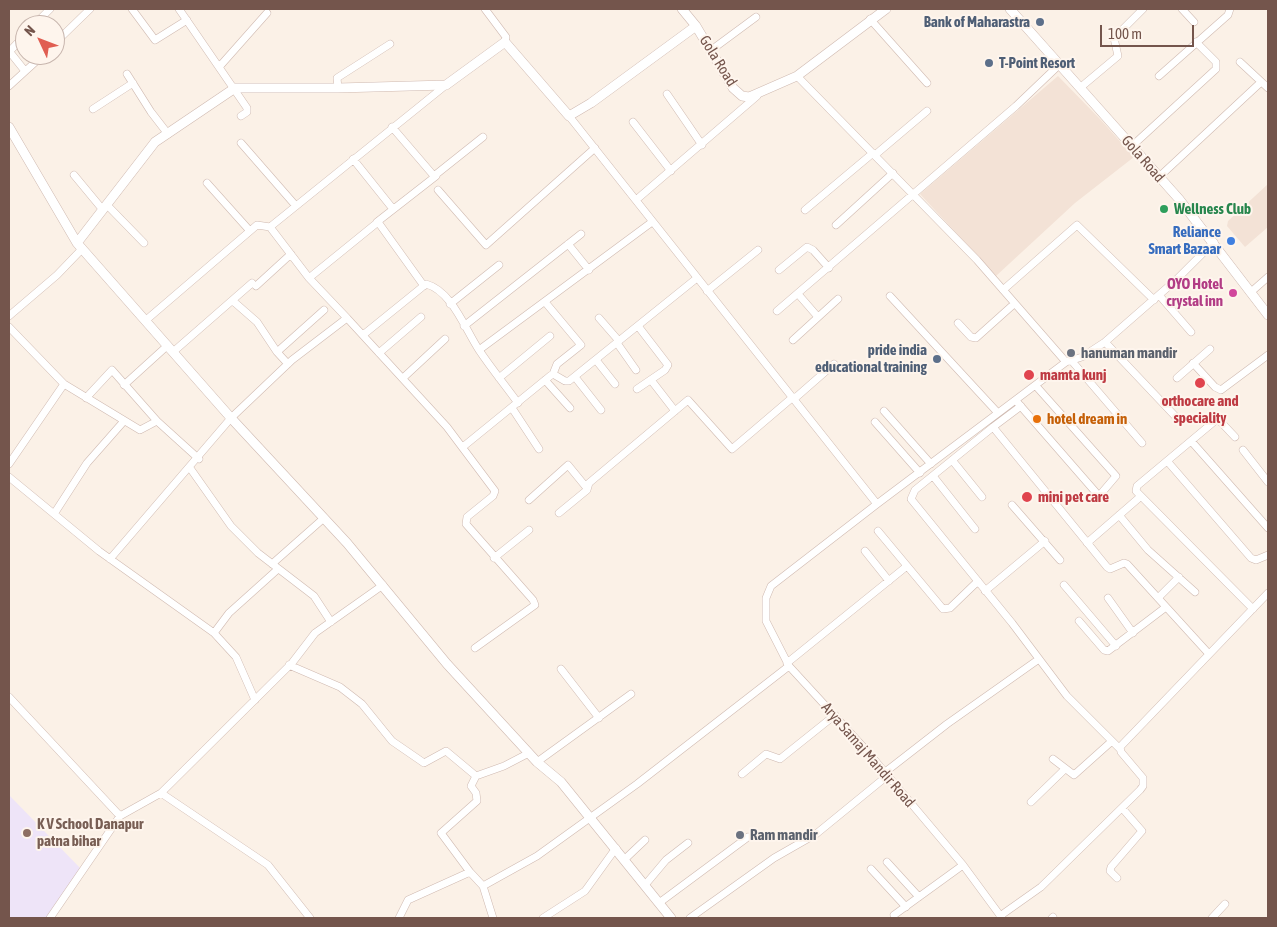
<!DOCTYPE html>
<html>
<head>
<meta charset="utf-8">
<style>
	body { margin:0 }
	#map { position:relative; width:1277px; height:927px; overflow:hidden; background:#fbf1e7; font-family:"Asap Condensed",sans-serif }
	canvas { display:block }
	.frame { position:absolute; inset:0; border:10px solid #74554c; pointer-events:none }
	.north { position:absolute; left:15px; top:15px; width:50px; height:50px; box-sizing:border-box; background:#fef5ed; border:1px solid #c7b5ad; border-radius:50%; rotate:313deg; font-size:14px; font-weight:700; line-height:20px; text-align:center; color:#74554c }
	.north::after { content:''; display:block; margin:auto; width:18px; height:22px; background:#e05e52; clip-path:polygon(50% 0,100% 100%,50% 72%,0 100%) }
	.scale { position:absolute; left:1100px; top:25px; width:94px; height:22px; box-sizing:border-box; border:2px solid #74554c; border-top:0; padding-left:6px; font-size:15px; line-height:18px; white-space:nowrap; color:#74554c; -webkit-text-stroke:4px #fef5ed; paint-order:stroke }
</style>
</head>
<body>
<div id="map">
<canvas width="1277" height="927"></canvas>
<div class="frame"></div>
<div class="north">N</div>
<div class="scale">100 m</div>
</div>
<script>
const ctx = document.querySelector('canvas').getContext('2d');
ctx.lineJoin = 'round';
function paint(path, color) { ctx.fillStyle = color; ctx.fill(path, 'evenodd'); }
function trace(path, color, width, dash) { ctx.strokeStyle = color; ctx.lineWidth = width; ctx.lineCap = dash ? 'butt' : 'round'; ctx.setLineDash(dash || []); ctx.stroke(path); }
function write(font, color, halo, rows, align = 'center') {
  ctx.font = font + ' "Asap Condensed",sans-serif'; ctx.lineWidth = 4; ctx.setLineDash([]); ctx.textBaseline = 'middle'; ctx.strokeStyle = halo; ctx.fillStyle = color; for (const [text, x, y, turn = 0] of rows) {
    ctx.save(); ctx.translate(x, y); ctx.rotate((+turn || 0) * Math.PI / 180); ctx.textAlign = isNaN(turn) ? turn : align; if (halo) ctx.strokeText(text, 0, 0); ctx.fillText(text, 0, 0); ctx.restore();
  }
}
paint(new Path2D(`
	M1058 76 1100 119 1134 157 1075 203 996 276 920 194Z
	M1268 184V227L1245 247 1227 226 1228 221Z`), '#f3e2d6');
paint(new Path2D(`
	M9 795 84 872 47 918H9Z`), '#eee4f8');
const minor = new Path2D(`
	M132 9 155 40 187 20
	M179 9 247 108V112L241 116
	M485 9 506 37 505 42
	M1182 9 1194 22
	M870 19 927 83
	M34 25 50 9
	M55 43 90 9
	M9 51 25 71
	M710 51 756 17
	M9 52 25 35
	M1240 62 1268 88
	M220 66 267 13
	M127 74 151 112 168 134
	M797 76 977 260 1066 362
	M1159 76 1228 15 1230 9
	M9 86 43 55
	M1081 87 1118 56 1114 38 1143 9
	M338 88 337 78 390 44
	M667 94 702 145
	M93 109 133 83
	M569 116 877 504
	M633 122 671 171
	M392 127 434 176 483 137
	M241 143 296 206
	M1132 146 1216 69V62L1196 42
	M875 155 927 111
	M353 159 393 209
	M74 175 103 210
	M1159 177 1260 83
	M207 183 250 231
	M438 190 486 245 595 148
	M636 200 757 96
	M107 205 144 243
	M805 210 873 153
	M377 222 436 176
	M836 225 893 173
	M568 244 589 270
	M779 270 807 247 813 250 829 268
	M309 278 378 222 424 286
	M256 286 291 254
	M1003 290 1077 225 1154 300
	M707 291 758 250
	M1251 292 1268 277
	M798 294 818 317
	M1159 295 1191 332
	M890 296 998 413
	M233 301 257 322 277 352 288 364
	M545 302 581 345 557 364 553 374
	M450 304 499 265
	M777 311 1016 106 1060 64
	M9 316 57 275 82 249
	M347 318 447 427 495 491 493 496 467 517 466 524 533 600 535 605 475 648
	M599 318 619 341
	M145 321 257 225 270 227
	M958 323 971 337 976 338 1014 304
	M464 326 581 234
	M9 327 64 384 9 464
	M363 335 426 284C452 291 465 329 479 350 491 368 505 385 518 403
	M793 340 838 299
	M1105 342 1175 416
	M617 343 636 370
	M479 350 652 222
	M173 352 252 283
	M277 352 324 310
	M379 353 421 317
	M596 360 615 384
	M1071 360 1142 443
	M1193 363 1215 387 1221 390 1268 355
	M575 377 601 410
	M403 378 445 339
	M499 378 550 336
	M1177 378 1210 349
	M545 380 570 408
	M651 380 675 411
	M64 384 140 430 157 421 199 459
	M124 385 167 346
	M637 389 665 370 668 365 638 326
	M86 398 112 370 157 421
	M794 399 834 364
	M1018 403 1099 496 1116 476 1036 386
	M1021 406 993 427 1107 567 1110 569 1124 563 1127 564 1209 654
	M512 408 539 449
	M884 411 931 464
	M875 422 920 473
	M993 427 915 490 911 499 1012 623 1067 696 1120 749
	M1235 437 1219 420H1216L1137 486 1136 491 1253 609
	M1192 442 1268 528
	M464 446 550 376 553 374 565 381H569L697 278
	M1243 450 1268 482
	M952 460 982 497
	M1168 462 1251 558 1256 560 1268 555
	M190 468 231 526 258 553 314 596 331 622
	M933 476 975 529
	M9 477 99 551 214 633 236 657 255 700
	M529 500 568 465 586 487
	M1012 505 1060 560
	M559 513 587 490 589 483 688 400 732 449 793 397
	M54 514 87 463 124 421
	M1119 515 1148 550 1195 592
	M878 531 943 609 950 608 978 581
	M1087 543 1140 497
	M865 551 889 581
	M494 558 529 530
	M110 559 231 418 292 360 347 318 309 278 270 227 446 85
	M272 564 324 518
	M1064 585 1116 646
	M985 591 1045 541
	M1108 598 1133 633
	M1158 598 1179 577
	M1079 621 1104 650 1108 651 1166 607
	M214 633 229 613 278 569
	M787 663 907 566
	M289 665 340 687 362 704 392 741 424 763 446 751 476 776 504 766 529 753
	M561 669 599 718
	M9 697 120 816
	M1053 759 1074 775 1112 741
	M537 762 631 694
	M884 773 947 724 1039 659
	M742 774 766 754 780 759 835 715
	M161 793 268 865 310 918
	M1031 802 1065 769
	M625 859 645 840
	M887 862 919 897
	M871 869 906 907
	M470 872 441 833 477 801 476 793 471 786 476 776
	M1117 878 1110 871 1111 867 1142 831 1122 808
	M645 885 666 860 688 843
	M483 886 537 856 637 784 789 666
	M659 903 748 837
	M894 915 963 865
	M1000 916 1041 887 1140 790 1143 786V778L1121 752 1120 747 1268 593
	M50 918 120 816 161 793 292 663 315 633 383 585
	M399 918 408 900 470 872 483 886 493 918
	M543 918 585 891 616 848
	M690 918 774 858 816 834 887 776
	M1002 918 963 865 867 751 789 666 766 621V598L771 586 877 504 1066 362 1082 357 1105 342 1176 280 1214 242
	M1052 918 1053 917
	M1212 918 1225 904`);
const tertiary = new Path2D(`
	M682 9 696 26 733 88 742 96 749 97 797 76 886 9
	M1010 9 1179 199 1268 315
	M9 127 77 243 231 418 347 543 447 664 537 762 561 782 671 918
	M77 243 155 142 235 88H338L446 85 505 42 569 116 591 103 696 26`);
trace(minor, '#cfb9b0', 8);
trace(tertiary, '#cfb9b0', 10);
trace(minor, '#fff', 7);
trace(tertiary, '#fff', 9);
for (const [x, y, r, color] of [
	[1040,22,5,"#5c6f8a"],
	[989,63,5,"#5c6f8a"],
	[1164,209,5,"#2e9e5b"],
	[1231,241,5,"#3f7fe0"],
	[1233,293,5,"#d1479c"],
	[1071,353,5,"#6b7280"],
	[937,359,5,"#5c6f8a"],
	[1029,375,6,"#e0444e"],
	[1200,383,6,"#e0444e"],
	[1037,419,5,"#e8710a"],
	[1027,497,6,"#e0444e"],
	[27,833,5,"#8d6e63"],
	[740,835,5,"#6b7280"]
]) { const dot = new Path2D(); dot.arc(x, y, r, 0, 2 * Math.PI); ctx.fillStyle = color; ctx.fill(dot); trace(dot, '#fef5ed', 2); }
write('bold 15px', '#4e5e75', '#fef5ed', [
	["Bank of Maharastra",1030,22],
	["T-Point Resort",999,63,"left"],
	["pride india",927,350],
	["educational training",927,367]
], 'right');
write('15px', '#74554c', '#fef5ed', [
	["Gola Road",718,61,58],
	["Gola Road",1143,159,49],
	["Arya Samaj Mandir Road",868,755,49]
]);
write('bold 15px', '#27864d', '#fef5ed', [
	["Wellness Club",1174,209]
], 'left');
write('bold 15px', '#366cbe', '#fef5ed', [
	["Reliance",1221,232],
	["Smart Bazaar",1221,249]
], 'right');
write('bold 15px', '#b23c85', '#fef5ed', [
	["OYO Hotel",1223,284],
	["crystal inn",1223,301]
], 'right');
write('bold 15px', '#5b616d', '#fef5ed', [
	["hanuman mandir",1081,353],
	["Ram mandir",750,835]
], 'left');
write('bold 15px', '#be3a42', '#fef5ed', [
	["mamta kunj",1040,375],
	["orthocare and",1200,401,"center"],
	["speciality",1200,418,"center"],
	["mini pet care",1038,497]
], 'left');
write('bold 15px', '#c56008', '#fef5ed', [
	["hotel dream in",1047,419]
], 'left');
write('bold 15px', '#785e54', '#fef5ed', [
	["K V School Danapur",37,824],
	["patna bihar",37,841]
], 'left');
</script>
</body>
</html>
